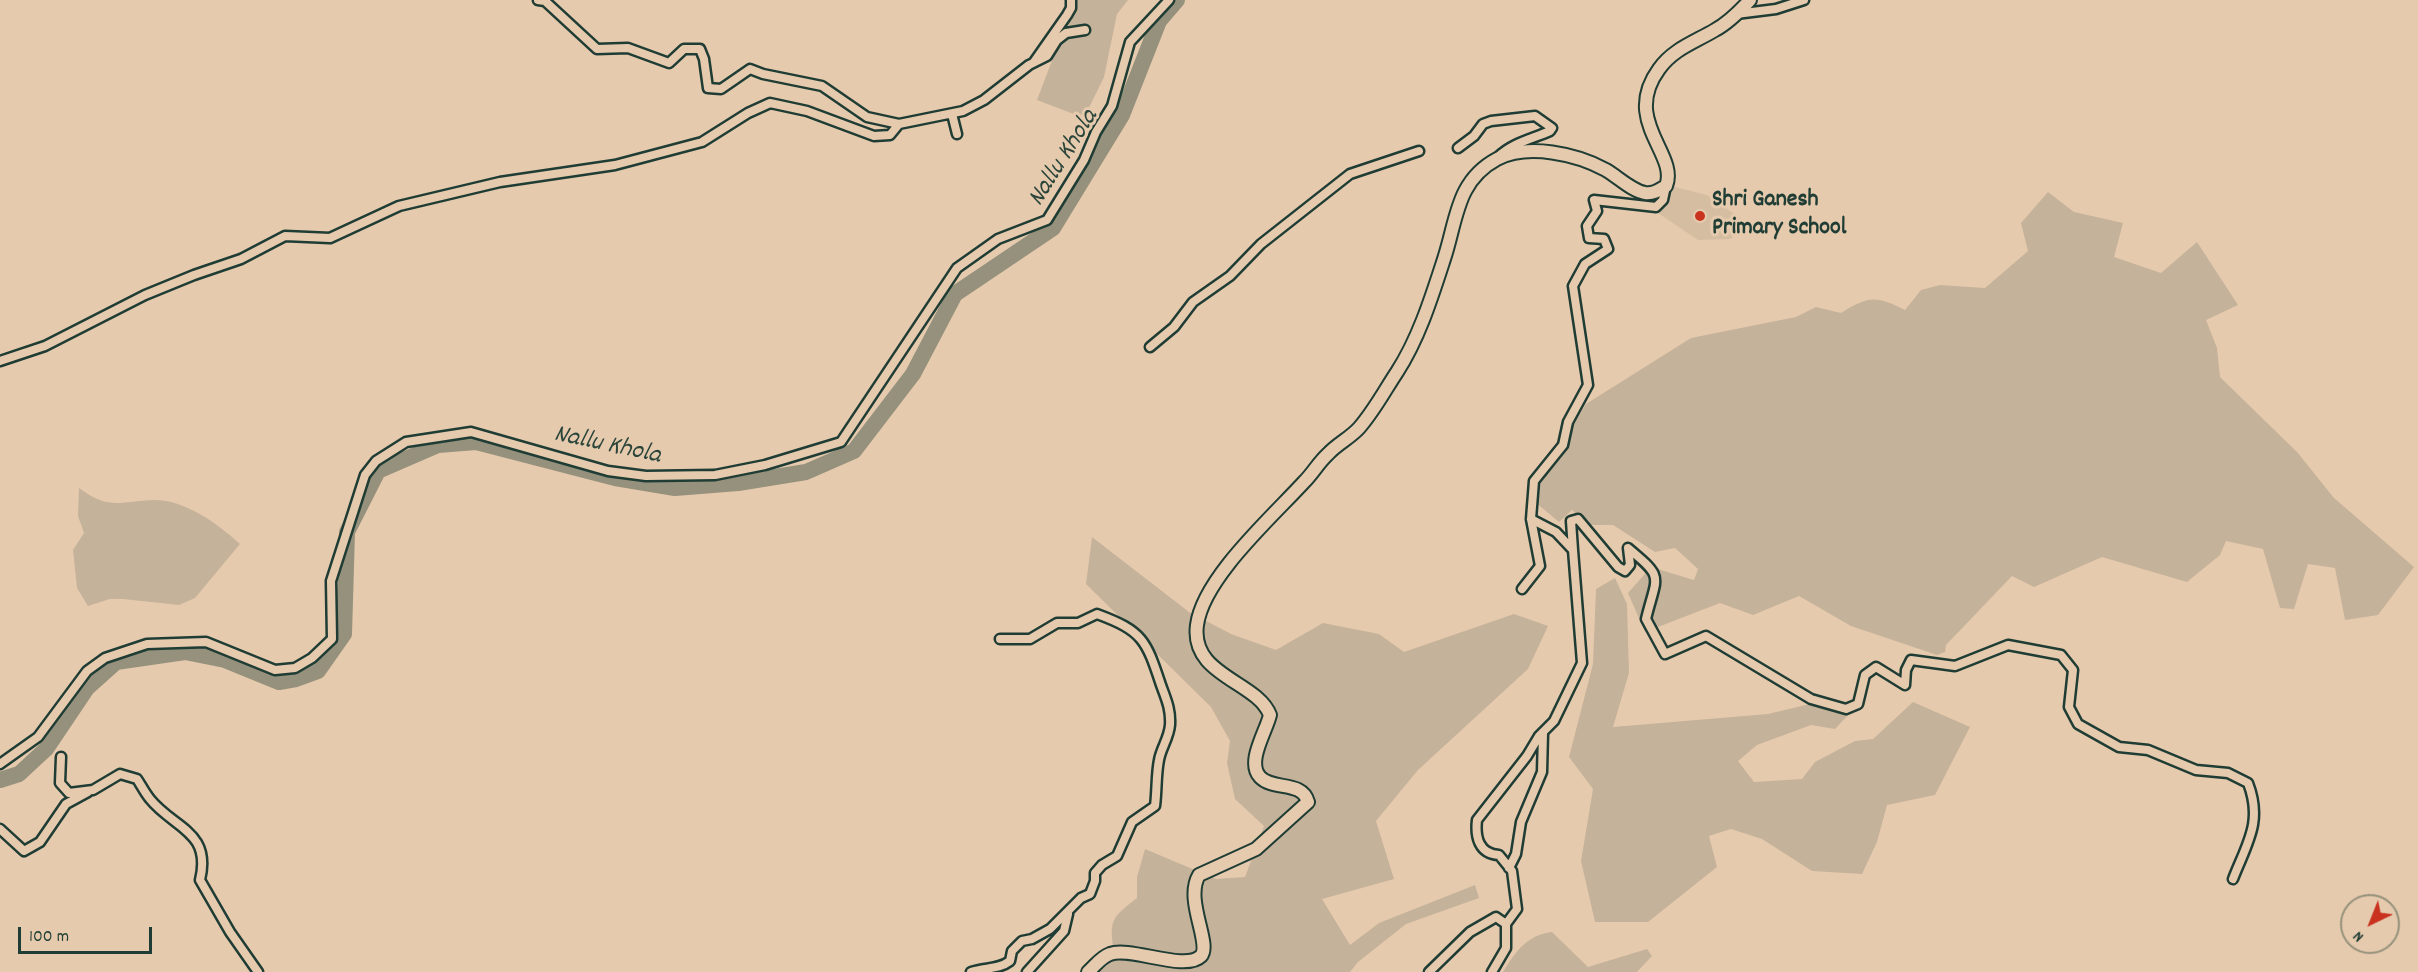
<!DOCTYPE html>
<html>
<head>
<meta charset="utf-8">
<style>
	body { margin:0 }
	#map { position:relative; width:2418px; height:972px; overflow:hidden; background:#e6caad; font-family:Dekko,sans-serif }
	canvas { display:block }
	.north { position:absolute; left:2340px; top:894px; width:60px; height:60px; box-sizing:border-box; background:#e6caad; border:2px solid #96927d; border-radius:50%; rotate:223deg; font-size:16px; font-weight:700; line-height:24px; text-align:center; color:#1f3d34 }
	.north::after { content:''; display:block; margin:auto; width:21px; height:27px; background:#c8321e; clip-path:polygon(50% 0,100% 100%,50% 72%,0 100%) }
	.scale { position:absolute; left:18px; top:927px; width:134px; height:27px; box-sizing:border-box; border:3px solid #1f3d34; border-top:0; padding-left:8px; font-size:18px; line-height:21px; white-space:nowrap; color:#1f3d34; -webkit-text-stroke:4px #e6caad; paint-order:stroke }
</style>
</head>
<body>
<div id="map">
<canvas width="2418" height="972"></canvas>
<div class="north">N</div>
<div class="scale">100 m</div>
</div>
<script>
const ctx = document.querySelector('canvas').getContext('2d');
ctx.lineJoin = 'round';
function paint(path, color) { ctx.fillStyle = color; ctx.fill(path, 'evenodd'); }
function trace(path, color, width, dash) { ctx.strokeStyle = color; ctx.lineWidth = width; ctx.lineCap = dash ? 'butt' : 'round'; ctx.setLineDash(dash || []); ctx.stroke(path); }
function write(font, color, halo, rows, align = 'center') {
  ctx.font = font + ' Dekko,sans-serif'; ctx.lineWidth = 6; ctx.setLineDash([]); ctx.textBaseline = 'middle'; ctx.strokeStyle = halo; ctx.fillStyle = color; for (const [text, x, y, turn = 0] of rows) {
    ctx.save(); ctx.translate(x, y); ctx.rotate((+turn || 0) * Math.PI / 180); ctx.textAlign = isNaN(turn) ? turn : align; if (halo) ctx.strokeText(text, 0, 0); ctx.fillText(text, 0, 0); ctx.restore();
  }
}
paint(new Path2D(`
	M1671 186 1707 195 1743 220 1731 239 1698 240 1658 213Z`), '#d5bda2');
paint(new Path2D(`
	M1075 0H1128L1117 14 1104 77 1084 118 1037 100Z
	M2048 192 2074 212 2123 223 2114 257 2161 273 2197 242 2238 305 2206 320 2217 348 2220 377 2297 452 2334 498 2414 567 2378 615 2345 620 2335 568 2308 564 2294 609 2280 608 2263 549 2226 541 2220 555 2187 582 2102 557 2034 587 2012 576 1946 645 1945 652 1937 655 1851 626 1799 596 1753 615 1720 603 1645 632 1628 593 1651 567 1694 580 1698 569 1675 548 1655 552 1613 525H1589L1572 510 1559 522 1529 497 1586 404 1691 338 1796 317 1816 307 1841 313C1868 296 1876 295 1905 310L1921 290 1940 285 1985 288 2028 251 2021 223Z
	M79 488C110 511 119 501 154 500 186 500 218 524 240 544L195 598 179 605 123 599H110L88 606 77 588 73 550 84 533 78 516Z
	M1092 537 1189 612 1231 634 1276 650 1323 623 1379 634 1404 652 1514 614 1548 626 1528 669 1418 770 1376 821 1394 879 1322 899 1350 945 1379 923 1475 885 1479 898 1406 924 1358 962 1350 972H1095L1114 953C1109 920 1111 918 1137 898V877L1145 849 1216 879 1245 877 1264 826 1235 799 1227 763 1230 741 1211 707 1086 584Z
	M1615 578 1627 604 1629 673 1613 727 1768 714 1810 704 1849 714 1835 729 1811 725 1757 745 1738 761 1754 782 1802 779 1815 762 1855 741 1873 739 1913 702 1970 727 1935 795 1887 805 1877 842 1862 874 1812 871 1762 839 1731 829 1709 836 1717 867 1648 922H1595L1581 861 1593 789 1569 757 1593 664 1596 589Z
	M1552 932 1588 967 1647 949 1652 956 1637 972H1503C1516 951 1527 935 1552 932Z`), '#c5b29a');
trace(new Path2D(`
	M0 780 19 774 46 749 87 688 116 662 185 652 225 660 279 682 296 679 318 671 344 634 347 532 378 471 438 445 476 442 615 478 675 488 738 483 806 472 854 451 913 374 955 294 1053 228 1122 115 1159 21 1177 0`), '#95917c', 16);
const minor = new Path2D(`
	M538 0 545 1 597 49 628 48 669 63 684 49H700L704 59 708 88 721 89 750 69 763 74 822 86 867 117 899 124
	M1736 14 1776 9 1804 0
	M1034 62 1067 15 1071 8V0
	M952 114 957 134
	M1458 148 1474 136 1483 124 1491 121 1535 116 1552 128 1550 131C1532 139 1512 143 1498 157
	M1150 347 1174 327 1193 302 1230 276 1261 244 1350 174 1419 151
	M0 361 45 346 145 295 194 275 241 259 285 236 330 238 399 206 500 182 615 165 702 142 748 113 770 103 807 111 874 136 890 135 899 124 963 111 984 100 1029 65 1047 56 1057 40 1066 33 1085 30
	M1573 550 1571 521 1578 519 1618 567 1625 571 1630 565 1628 548C1665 579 1657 574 1646 619L1665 654 1706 636 1811 699 1846 709 1858 704 1865 675 1876 667 1905 685 1906 670 1911 660 1955 666 2008 645 2061 655 2073 670 2069 707 2078 724 2119 747 2148 750 2196 770 2228 773 2248 783C2263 822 2247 843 2233 879
	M1522 589 1540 566 1531 519 1534 481 1563 445 1568 422 1588 385 1573 286 1585 264 1608 249 1604 239 1589 238 1587 226 1597 211 1594 200 1656 207 1663 200 1666 186
	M61 757 60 783 69 793 93 790 120 774 137 779C141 785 145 793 150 799 173 828 212 831 200 880L230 932 258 972
	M0 764 38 737 87 671 105 658 147 644 206 642 275 670 295 668 312 658 332 639 331 581 365 475 376 461 406 442 471 432 608 471 646 476 715 475 765 465 841 442 957 268 998 239 1047 220 1084 160 1096 132 1112 106 1130 42 1169 0
	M0 829 24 851 40 842 66 804 88 792
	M1509 868 1516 854 1521 822 1542 772 1543 733
	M1506 924 1517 909 1512 871 1499 855C1479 854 1475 837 1477 820L1527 756 1539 736 1554 721 1582 663 1573 550 1556 532 1531 519
	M971 972C985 967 998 970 1010 961L1012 951 1022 941 1032 939 1050 929 1081 898 1090 894 1095 881V873L1102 865 1117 856 1132 822 1155 806C1157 791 1156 775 1159 760 1161 748 1169 738 1170 725 1171 709 1166 699 1161 685 1146 640 1143 631 1097 614L1078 623H1057L1030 639H1000
	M1027 972 1064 931 1068 914
	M1429 972 1470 932 1496 917 1506 924V948L1492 972`);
const secondary = new Path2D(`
	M1088 972C1095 966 1101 957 1110 954 1130 946 1185 972 1201 956 1212 944 1184 900 1199 875L1256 849 1308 802C1302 780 1273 791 1260 777 1246 762 1266 732 1270 715 1257 681 1190 676 1197 625 1203 578 1273 516 1304 482 1313 473 1319 462 1328 454 1337 444 1350 438 1359 428 1374 411 1385 390 1397 372 1419 338 1432 296 1444 259 1457 220 1456 181 1497 159 1528 143 1577 154 1606 170 1618 177 1632 191 1645 193 1654 194 1659 190 1666 186 1679 154 1621 121 1659 69 1673 49 1695 42 1715 30 1728 23 1740 11 1750 0`);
trace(minor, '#1f3d34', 13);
trace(secondary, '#1f3d34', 16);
trace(minor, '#e6caad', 8);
trace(secondary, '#e6caad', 12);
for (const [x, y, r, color] of [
	[1700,216,6,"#c8321e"]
]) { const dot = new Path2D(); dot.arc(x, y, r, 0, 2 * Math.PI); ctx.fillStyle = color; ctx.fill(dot); trace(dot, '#e6caad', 2); }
write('bold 24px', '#1f3d34', '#e6caad', [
	["Shri Ganesh",1712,202],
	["Primary School",1712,230]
], 'left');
write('italic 26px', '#2b453b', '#e6caad', [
	["Nallu Khola",1065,159,-58],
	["Nallu Khola",607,447,12]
]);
</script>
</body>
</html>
